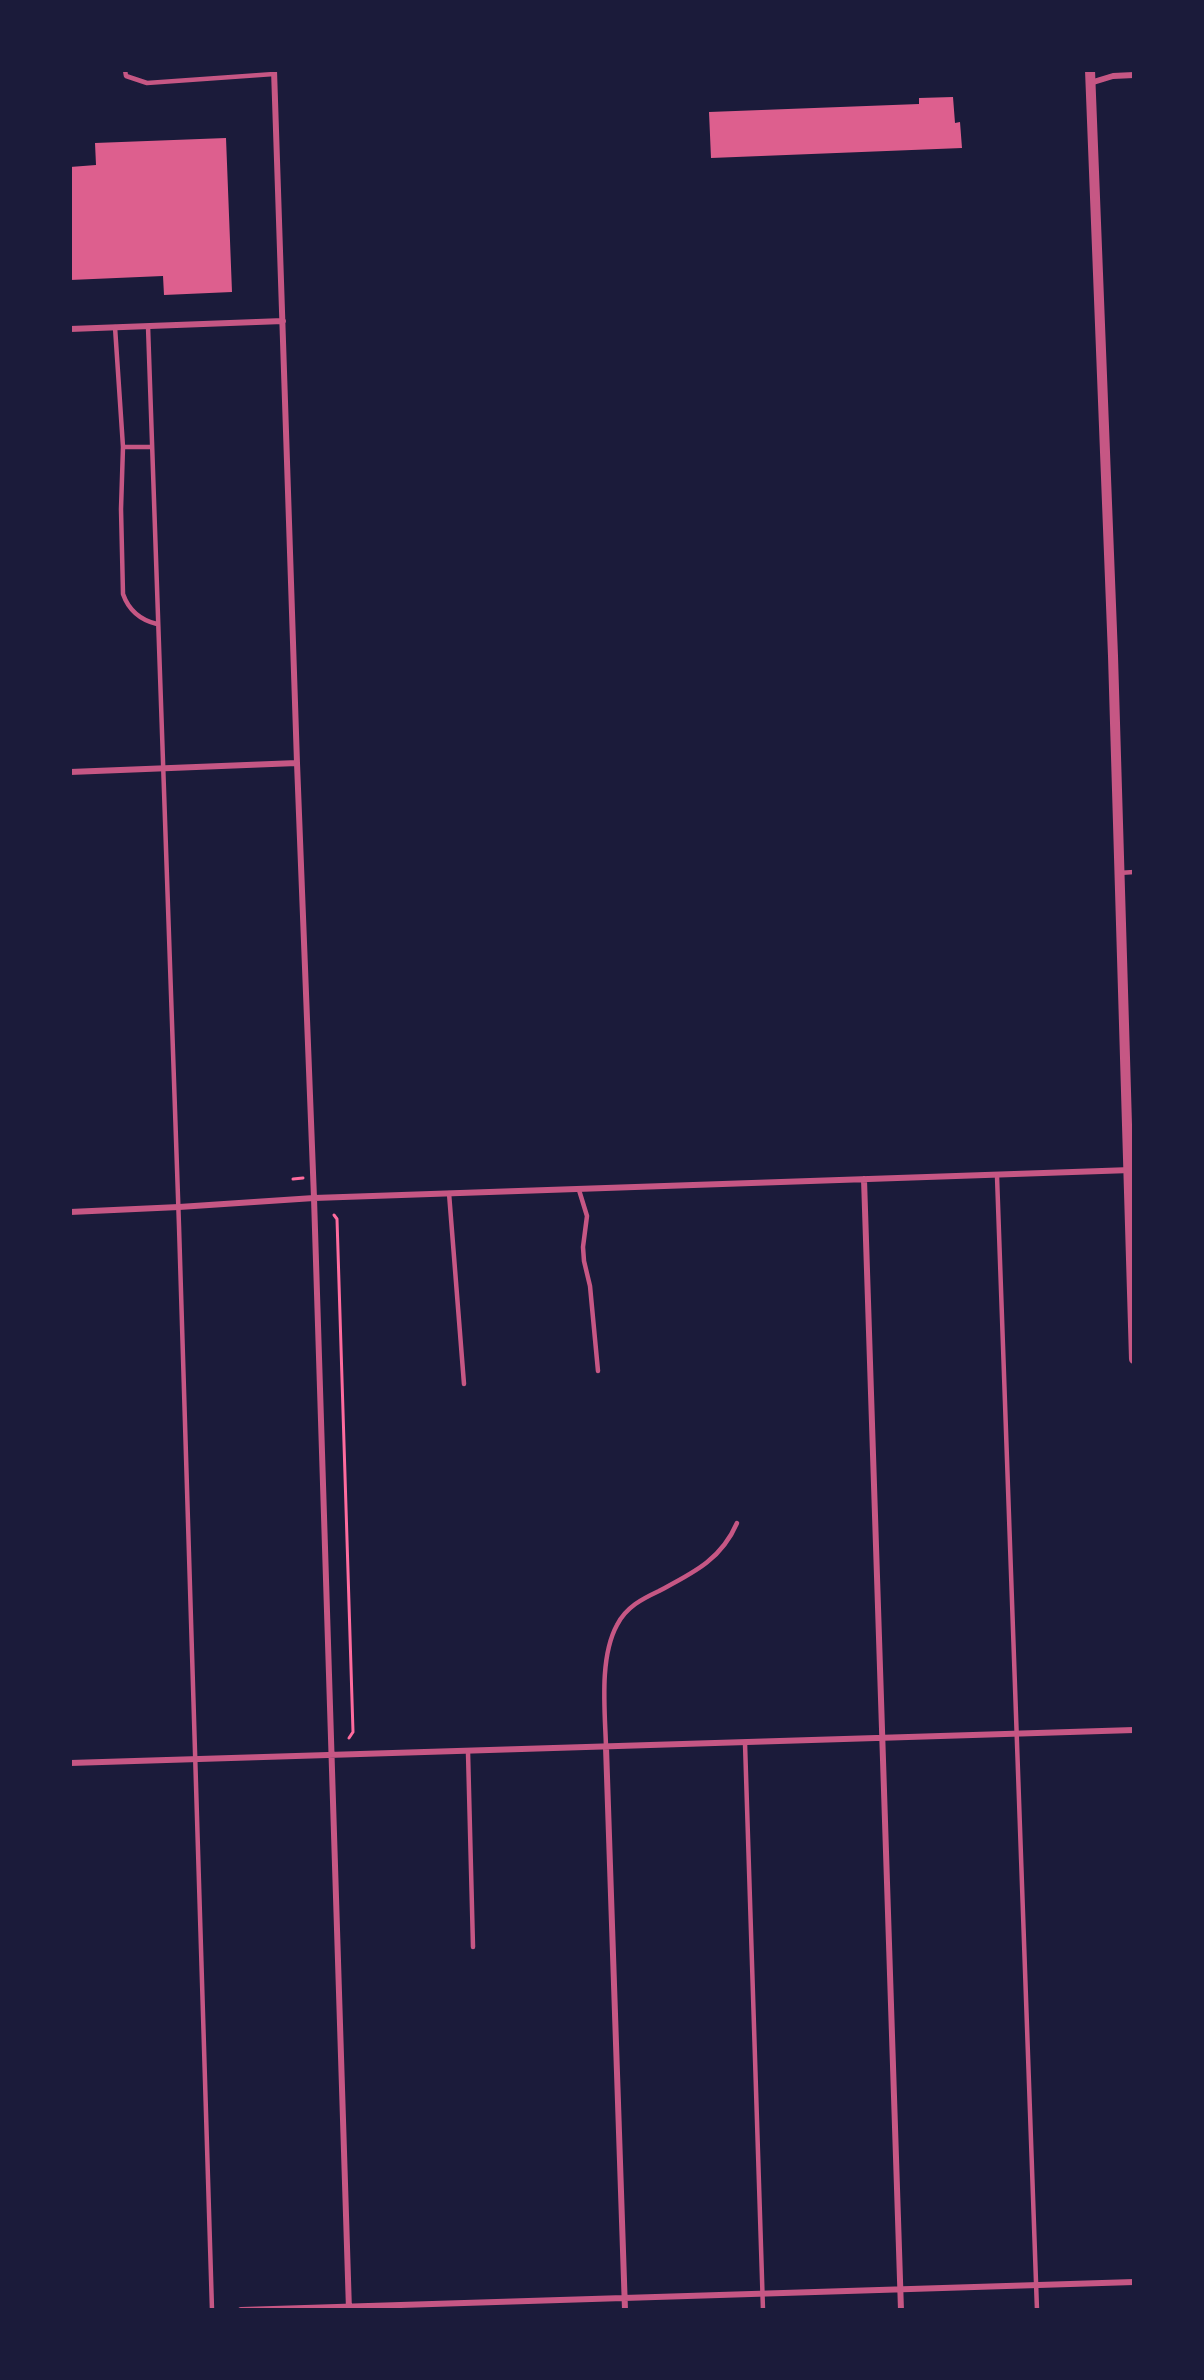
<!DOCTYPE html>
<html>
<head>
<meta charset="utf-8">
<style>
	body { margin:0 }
	#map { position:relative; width:1204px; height:2380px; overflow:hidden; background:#1b1b3a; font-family:"Roboto Condensed",sans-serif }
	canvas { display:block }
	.frame { position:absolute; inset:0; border:72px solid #1b1b3a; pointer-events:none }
</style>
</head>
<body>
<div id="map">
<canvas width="1204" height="2380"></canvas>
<div class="frame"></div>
</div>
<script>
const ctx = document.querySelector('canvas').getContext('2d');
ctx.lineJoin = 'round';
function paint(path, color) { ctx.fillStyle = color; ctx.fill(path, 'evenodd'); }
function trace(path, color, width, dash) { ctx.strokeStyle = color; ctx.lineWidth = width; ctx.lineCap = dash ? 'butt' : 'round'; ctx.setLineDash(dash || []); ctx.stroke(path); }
paint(new Path2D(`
	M953 97 955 123 960 122 962 148 711 158 709 112 919 104V98Z
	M226 138 232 292 164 295 163 276 70 280V167L96 165 95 143Z`), '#dd5f8e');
trace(new Path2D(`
	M293 1179 303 1178
	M334 1215 337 1219 353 1732 349 1738`), '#ff6b9d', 3);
trace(new Path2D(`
	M125 70 126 76 147 83 274 74
	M148 326 179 1226 212 2310
	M115 327 123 447H152
	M123 447 121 509 123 594C129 611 140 620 157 624
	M1119 873 1134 872
	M997 1176 1037 2310
	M579 1190 587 1216 583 1247 584 1261 590 1286 598 1371
	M449 1193 464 1384
	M745 1743 763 2310
	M606 1747C605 1711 599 1658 617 1625 626 1607 642 1599 659 1591 693 1573 721 1560 737 1523
	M468 1752 473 1947`), '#c65784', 4.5);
trace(new Path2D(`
	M274 70 297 763 314 1198 349 2310
	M1090 83 1113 76 1134 75
	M70 329 283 321
	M70 772 297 763
	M864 1179 901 2310
	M70 1212 179 1207 314 1198 1131 1170
	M606 1747 625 2310
	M70 1763 1134 1730
	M241 2310 1134 2282`), '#c65784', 6);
trace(new Path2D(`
	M1090 70 1113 656 1134 1359`), '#c65784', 10);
</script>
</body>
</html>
